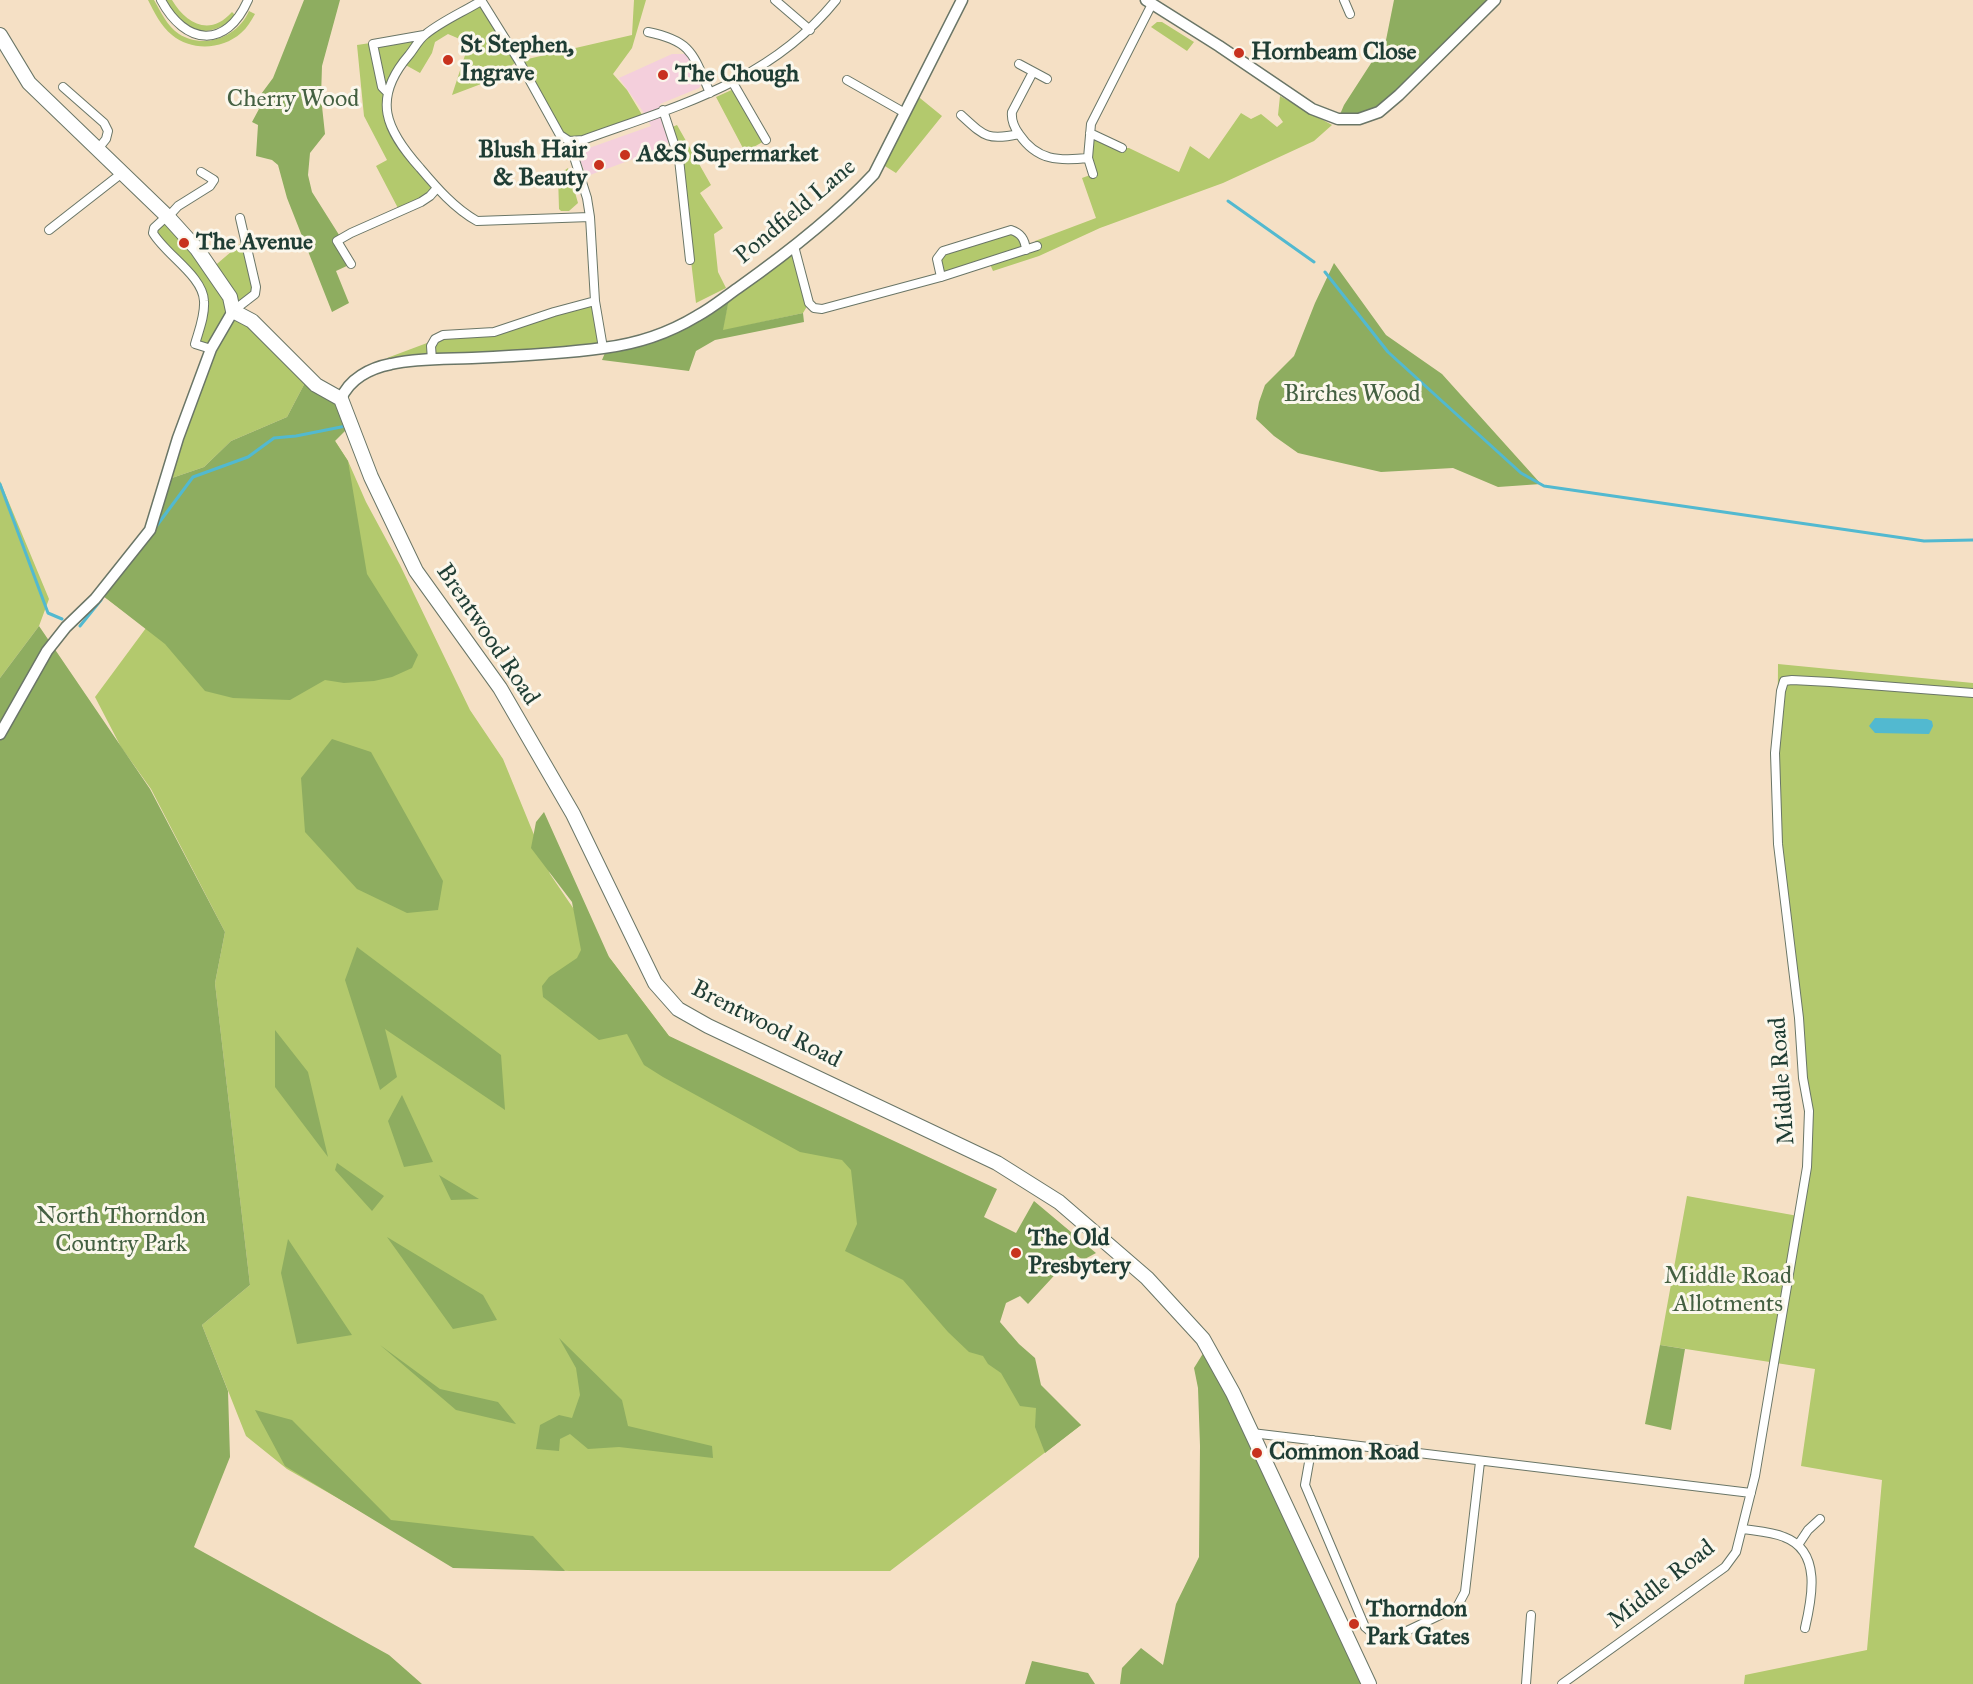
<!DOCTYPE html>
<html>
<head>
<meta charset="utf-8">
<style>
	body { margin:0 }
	canvas { display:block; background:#f5e0c5 }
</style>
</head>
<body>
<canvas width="1973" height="1684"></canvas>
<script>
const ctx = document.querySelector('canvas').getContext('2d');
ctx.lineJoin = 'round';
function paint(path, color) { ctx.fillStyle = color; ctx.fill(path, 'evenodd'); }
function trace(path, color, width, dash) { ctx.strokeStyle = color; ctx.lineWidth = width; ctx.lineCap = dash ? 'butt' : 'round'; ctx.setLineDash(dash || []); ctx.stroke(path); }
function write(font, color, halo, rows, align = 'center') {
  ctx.font = font + ' "IM FELL Great Primer",serif'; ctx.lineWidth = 6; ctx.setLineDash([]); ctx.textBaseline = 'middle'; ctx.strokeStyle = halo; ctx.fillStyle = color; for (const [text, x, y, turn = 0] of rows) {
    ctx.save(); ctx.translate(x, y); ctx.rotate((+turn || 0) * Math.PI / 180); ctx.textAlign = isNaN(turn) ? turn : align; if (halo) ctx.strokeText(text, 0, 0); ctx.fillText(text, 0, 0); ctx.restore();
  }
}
paint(new Path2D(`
	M672 54H687L703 82 699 88 660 104 663 126 668 132 669 142 666 147 590 175 584 170 580 161 583 152 589 148 651 126 642 110 619 78Z`), '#f4cfdc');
paint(new Path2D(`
	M148 0H154C161 12 167 26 179 34 204 50 238 37 249 11L255 14C251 21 247 28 241 33 222 50 191 51 172 35 161 26 154 12 148 0Z
	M166 0H172C186 24 210 37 232 12L236 16C222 31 196 38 179 21 174 16 170 6 166 0Z
	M634 0H646L632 48 613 74 627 90 644 118 569 141 518 61 489 81 452 95 469 43 448 34 435 42 432 53 420 73 402 63 385 106 400 144 437 188 400 212 376 166 387 160 364 116 357 45 424 35 481 1 519 61 632 35Z
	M1157 22H1162L1194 42 1187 51 1151 27Z
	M736 88 766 140 745 152 716 97Z
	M915 94 942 116 896 173 880 163Z
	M1280 96 1332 125 1314 141 1223 183 1100 228 1039 256 993 271 989 262 941 277 938 267 943 251 1017 232 1026 249 1036 246 1035 241 1096 218 1082 178 1093 174 1090 133 1122 148H1129L1179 172 1190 146 1209 159 1241 113 1251 119 1261 114 1277 127 1283 122 1278 115Z
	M677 125 711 185 700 193 723 228 714 234 718 272 726 288 696 303 679 159 670 128Z
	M568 168 578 203 569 211H561L559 209 558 175Z
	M167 216 211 269 246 239 256 287 234 310 308 377 287 417 231 441 204 467 166 480 211 349 195 344 203 314 200 286 157 240 154 228Z
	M794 246 809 303 803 313 722 331 730 294Z
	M595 301 603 348 390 364 387 358 435 340 480 334Z
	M328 430 348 461 366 502 400 565 470 710 503 759 550 874 586 927 669 1036 860 1139 884 1248 1081 1425 890 1571H570L456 1566 287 1469 246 1436 202 1325 250 1285 215 983 225 932 151 789 121 747 95 697 146 628 98 592Z
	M0 481 49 599 39 626 0 678Z
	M1778 664 1973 683V1684H1744L1745 1675 1867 1650 1882 1480 1801 1466 1815 1369 1660 1345 1687 1196 1798 1216 1809 1111 1777 818Z`), '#b3c96d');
paint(new Path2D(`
	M304 0H340L322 66 321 97 325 134 310 153 308 175 312 192 341 238 351 264 336 271 349 303 332 312 287 198 278 165 272 160 256 156 258 125 252 122 259 109 253 105 273 78Z
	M1394 0H1495L1379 112 1338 119 1344 105 1386 40Z
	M1334 263 1386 335 1442 374 1541 484 1498 487 1453 468 1381 472 1324 459 1298 453 1274 436 1256 419 1259 402 1265 385 1294 356 1315 303Z
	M730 294 723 330 803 313 804 322 715 340 696 351 689 371 602 360 607 348 639 342Z
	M308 377 341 399 351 425 335 441 348 461 367 574 418 655 412 668 392 677 374 681 344 683 325 680 290 700 233 698 205 691 165 644 98 592 154 517 166 480 204 467 231 441 287 417Z
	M39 626 150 789 225 932 215 983 250 1285 202 1325 228 1391 230 1457 194 1547 389 1655 422 1684H0V678Z
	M332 739 371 752 443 881 438 910 407 913 357 889 305 832 301 778Z
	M544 812 609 957 669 1036 997 1189 984 1217 1016 1233 1034 1201 1096 1253 1083 1260 1074 1254 1028 1304 1020 1296 1006 1303 1000 1322 1019 1344 1035 1358 1041 1385 1081 1425 1045 1453 1035 1427 1036 1408 1020 1406 1001 1373 988 1364 983 1356 969 1352 948 1332 903 1280 845 1251 857 1224 851 1170 842 1160 800 1152 663 1077 644 1065 627 1034 599 1040 543 997 542 986 549 977 577 958 581 950 572 902 531 848 536 822Z
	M357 947 501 1055 505 1110 385 1029 397 1077 380 1090 345 980Z
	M275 1030 308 1072 328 1157 275 1087Z
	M402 1095 433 1162 404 1167 388 1121Z
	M337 1163 384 1196 372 1211 335 1170Z
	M439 1175 479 1199 451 1200Z
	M387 1237 483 1295 497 1320 453 1329Z
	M288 1239 352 1335 297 1344 281 1273Z
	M559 1338 622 1400 628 1426 712 1446 713 1458 619 1447 588 1449 570 1434 560 1439 559 1451 536 1449 540 1425 559 1415 572 1418 580 1395 576 1368Z
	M380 1345 440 1389 498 1402 516 1424 456 1410Z
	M1660 1345 1685 1349 1671 1430 1645 1424Z
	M1207 1347 1369 1684H1120L1122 1668 1141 1648 1163 1665 1176 1604 1199 1557 1200 1446 1198 1388 1194 1368Z
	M255 1410 292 1420 391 1520 533 1536 565 1571 453 1568 285 1466Z
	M1032 1661 1088 1673 1095 1684H1025Z`), '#8ead60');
paint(new Path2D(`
	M1875 718 1927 719 1932 721 1933 726 1929 734 1875 733 1869 726Z`), '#52b9d0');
trace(new Path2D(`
	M1228 201 1314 262
	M1325 272 1388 352 1521 473 1544 486 1924 541 1973 540
	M0 484 48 613 62 619
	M155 528 193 477 248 457 274 438 296 436 346 426
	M80 626 101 600`), '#52b9d0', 3);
const minor = new Path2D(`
	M161 0C185 45 226 50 248 0
	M481 0 519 61 560 135 569 141 587 198 590 217 595 301 603 348
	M775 0 810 30
	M1344 0 1350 14
	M481 1C463 12 442 21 426 34 419 39 414 49 409 55 371 99 386 130 420 168 437 188 454 208 477 221L590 217
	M648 32C692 41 693 54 710 93
	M1019 64 1047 79
	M1033 72 1012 112C1011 121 1014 127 1019 134 1037 161 1059 161 1088 158
	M847 80 905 113
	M733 83 766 140
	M63 87 104 123 108 131 106 139 98 149
	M387 92 382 87 373 44 424 35
	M663 110 679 159 690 260
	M961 115C984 136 987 141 1019 134
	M1090 133 1122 148
	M569 141 583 140C677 106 770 82 836 0
	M1093 174 1088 158 1091 124 1152 4
	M167 216 154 228 153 233C166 255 203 276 204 301 205 316 199 330 195 344L211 349
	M168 217 178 206 210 186 214 180 201 172
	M49 230 122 173
	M794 246 809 303 814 308 822 309 941 277 1037 246
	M351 264 337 241 351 233 421 202 430 196 437 188
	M941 277 937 259 943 251 1011 230C1021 233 1025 239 1026 250
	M233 311 255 294 256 287 240 218
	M432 360 431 346 435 339 443 335 494 332 554 312 595 301
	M1252 1433 1751 1493
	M1313 1440 1305 1485 1365 1627 1379 1639H1390L1457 1607 1465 1592 1480 1462
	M1743 1529C1756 1531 1772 1532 1784 1537 1822 1551 1812 1598 1805 1628
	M1798 1545 1808 1530 1820 1519
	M1526 1684 1531 1615
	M1562 1684 1725 1567 1736 1552 1755 1476 1807 1167 1809 1111 1803 1078 1799 1018 1778 844 1775 753 1781 691 1784 681 1792 680 1830 682 1973 693`);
const tertiary = new Path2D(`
	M1146 0 1219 46 1312 109 1338 119H1359L1379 112 1399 95 1495 0
	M341 399C349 379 370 368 391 364 417 358 446 359 472 358 516 356 560 354 603 348 636 344 669 333 697 316 712 308 725 297 738 288 786 254 834 217 874 174L962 0
	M0 734 47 651 66 627 95 599 150 530 178 438 211 349 233 311`);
const primary = new Path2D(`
	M0 35 29 83 168 217 197 249 230 297 233 311 252 321 316 385 341 399 371 477 416 571 500 688 573 814 655 983 678 1009 708 1026 997 1163 1059 1202 1147 1278 1203 1339 1233 1393 1369 1684`);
trace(minor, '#6a7667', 10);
trace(tertiary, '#6a7667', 13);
trace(primary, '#6a7667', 16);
trace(minor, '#fff', 8);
trace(tertiary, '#fff', 10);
trace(primary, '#fff', 14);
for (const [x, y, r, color] of [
	[1239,53,6,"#c8321e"],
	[448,60,6,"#c8321e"],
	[663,75,6,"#c8321e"],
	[625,155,6,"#c8321e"],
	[599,165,6,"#c8321e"],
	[184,243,6,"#c8321e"],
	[1016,1253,6,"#c8321e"],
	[1257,1453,6,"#c8321e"],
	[1354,1624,6,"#c8321e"]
]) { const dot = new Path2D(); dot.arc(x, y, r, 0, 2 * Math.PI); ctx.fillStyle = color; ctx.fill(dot); trace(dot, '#fbf7ec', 2); }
write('bold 24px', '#1f3d34', '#fbf7ec', [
	["St Stephen,",460,46],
	["Ingrave",460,74],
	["Hornbeam Close",1251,53],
	["The Chough",675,75],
	["Blush Hair",587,151,"right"],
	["& Beauty",587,179,"right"],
	["A&S Supermarket",637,155],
	["The Avenue",196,243],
	["The Old",1028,1239],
	["Presbytery",1028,1267],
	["Common Road",1269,1453],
	["Thorndon",1366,1610],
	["Park Gates",1366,1638]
], 'left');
write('24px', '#446042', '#fbf7ec', [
	["Cherry Wood",293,100],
	["Birches Wood",1352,395],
	["North Thorndon",121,1217],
	["Country Park",121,1245],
	["Middle Road",1728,1277],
	["Allotments",1728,1305]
]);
write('24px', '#1f3d34', '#fbf7ec', [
	["Pondfield Lane",796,212,-40],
	["Brentwood Road",487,635,56],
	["Brentwood Road",766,1025,27],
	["Middle Road",1783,1081,-94],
	["Middle Road",1662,1585,-38]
]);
</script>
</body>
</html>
